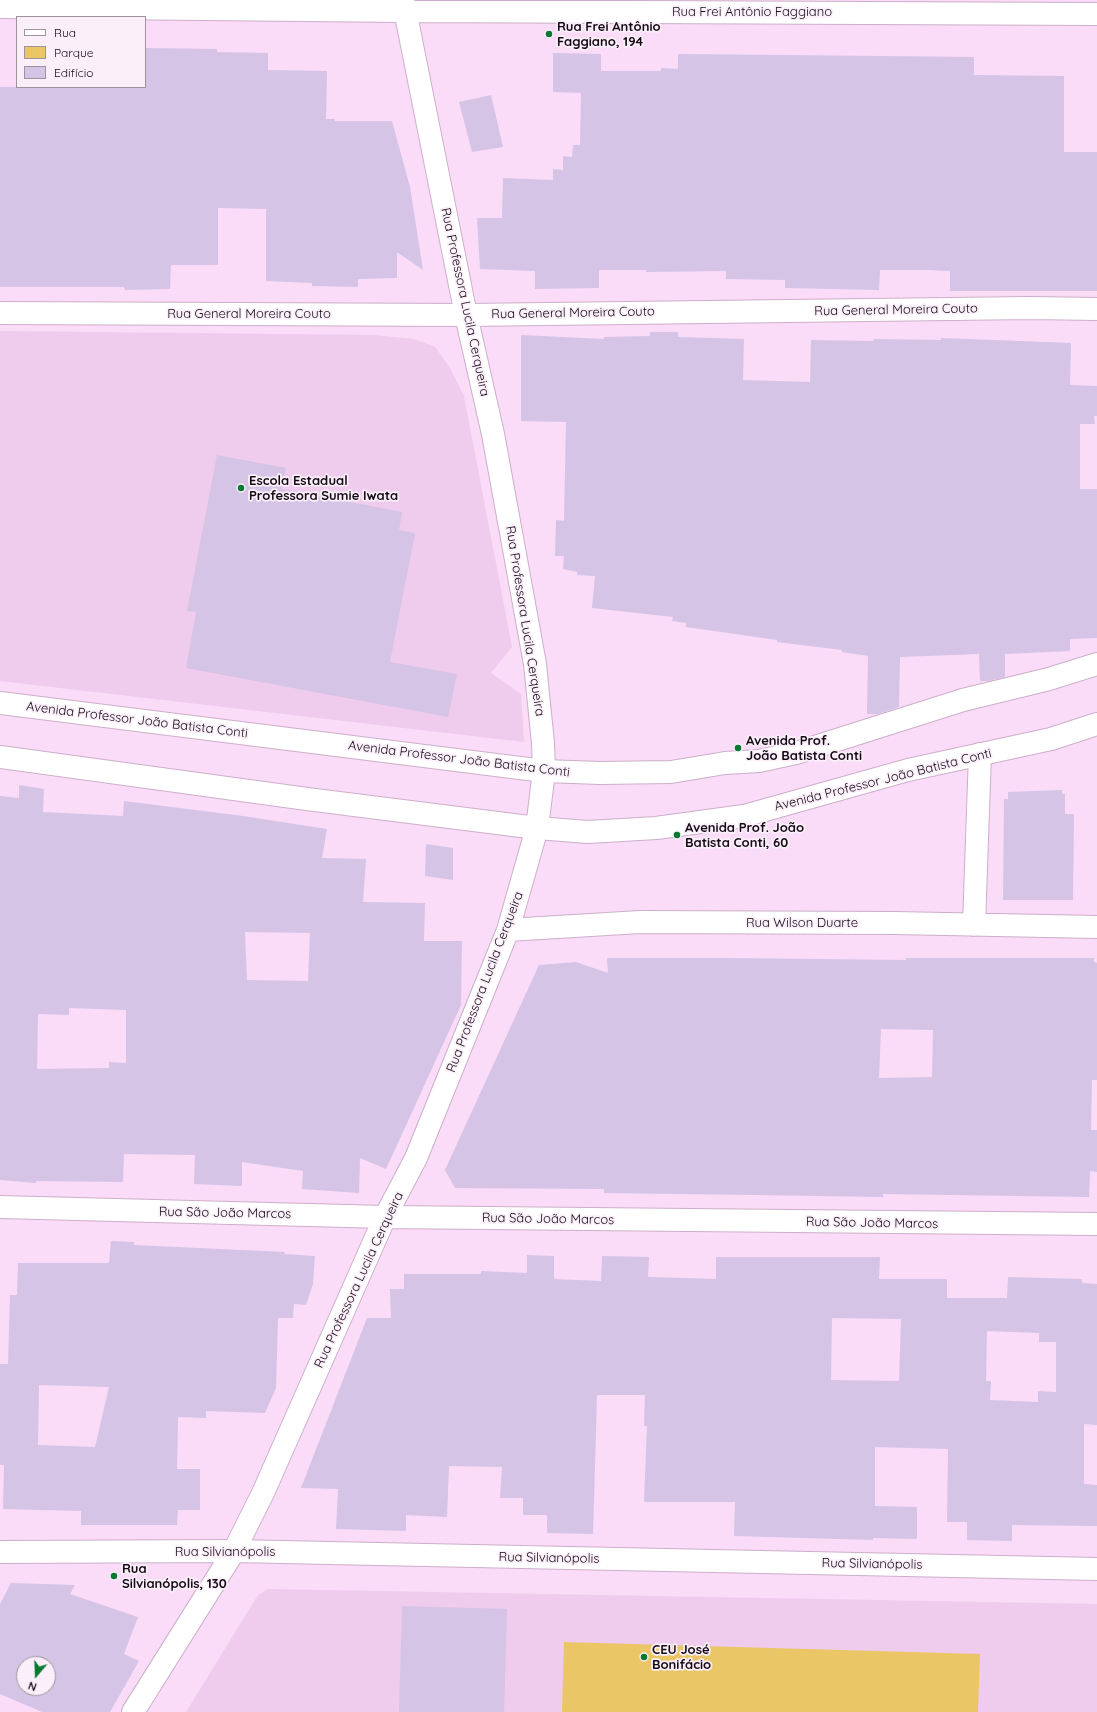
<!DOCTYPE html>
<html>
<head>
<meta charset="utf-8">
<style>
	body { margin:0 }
	#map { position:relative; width:1097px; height:1712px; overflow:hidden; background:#fadbf8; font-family:Quicksand,sans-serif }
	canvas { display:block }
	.legend { position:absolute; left:16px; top:16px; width:130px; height:72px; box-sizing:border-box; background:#fbeffa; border:1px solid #9f939e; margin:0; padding:5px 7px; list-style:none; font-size:12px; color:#140a14 }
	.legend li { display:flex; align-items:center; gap:8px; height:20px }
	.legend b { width:20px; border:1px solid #9f939e }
	.north { position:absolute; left:16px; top:1656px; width:40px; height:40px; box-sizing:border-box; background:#fbeffa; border:1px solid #9f939e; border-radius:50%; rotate:199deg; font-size:11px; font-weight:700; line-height:16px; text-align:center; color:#140a14 }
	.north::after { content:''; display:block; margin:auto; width:14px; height:18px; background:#077a30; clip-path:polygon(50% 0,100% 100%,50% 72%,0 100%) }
</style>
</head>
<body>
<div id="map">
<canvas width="1097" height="1712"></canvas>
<ul class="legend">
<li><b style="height:5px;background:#fff"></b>Rua</li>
<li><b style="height:11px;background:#ebc667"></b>Parque</li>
<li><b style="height:11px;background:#d5c4e6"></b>Edifício</li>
</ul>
<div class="north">N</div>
</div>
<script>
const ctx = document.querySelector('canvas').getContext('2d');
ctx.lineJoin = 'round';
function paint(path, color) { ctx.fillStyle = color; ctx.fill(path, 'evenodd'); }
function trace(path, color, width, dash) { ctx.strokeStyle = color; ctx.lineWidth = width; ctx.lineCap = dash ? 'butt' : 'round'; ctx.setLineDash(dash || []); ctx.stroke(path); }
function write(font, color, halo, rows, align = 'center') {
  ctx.font = font + ' Quicksand,sans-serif'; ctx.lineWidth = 3.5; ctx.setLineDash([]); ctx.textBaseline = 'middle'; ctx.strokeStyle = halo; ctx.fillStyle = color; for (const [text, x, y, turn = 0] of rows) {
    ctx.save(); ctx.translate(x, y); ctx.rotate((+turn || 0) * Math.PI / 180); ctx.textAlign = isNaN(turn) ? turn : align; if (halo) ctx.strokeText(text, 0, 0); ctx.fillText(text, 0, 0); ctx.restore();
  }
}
paint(new Path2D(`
	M0 331 373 335 414 339 435 347 450 368 464 396 512 647 491 673 521 694 524 742 0 681Z
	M268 1589 1097 1604V1712H186L258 1595Z`), '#efcbed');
paint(new Path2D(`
	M564 1642 980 1654 978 1712H562Z`), '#ebc667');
paint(new Path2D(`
	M145 48 217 49V52L268 53V70L327 71 326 119H335V121H392L410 187 423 270 397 252V278L358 279V287L312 286V283L266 281V209L218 208V265H171L170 289 125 290 124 287H0V87H145Z
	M553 53 601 54V71H661V68L678 69V54L882 56 974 57V75L1064 76V152H1097V291H950V271L927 270H880L879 290 785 288V280L726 279V271L646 272V270H599V288L535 289V271L480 269 477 218H502L503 178 553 180V169L563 170V156L572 157 573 145H580L581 93 553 92Z
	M491 95 503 147 472 152 459 102Z
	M650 332H678V337L744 339 743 380 810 382 811 340 873 341 874 339 941 340V338L1071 343 1070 385 1097 386V416H1094L1095 424H1080V489H1097V638L1070 639V651L1005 654V677L989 681H980L979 654 900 657 899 707 878 714H867L868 656 842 652V650L777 642V640L686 627V623L672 621 673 617 592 608 595 576 577 575V572L563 569 564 556H555L556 520 564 521 566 422 521 421V335L604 339V337L650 336Z
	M217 455 286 468 282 489 402 512 399 530 415 533 390 662 457 674 448 717 186 668 196 612 187 611Z
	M19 785 44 789 43 812 123 816 124 801 243 816 327 829 322 858 366 859 363 902 425 903 424 941H462L461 1005 386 1169 360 1158 359 1193 302 1189 303 1171 242 1162V1186L194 1184 195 1155 124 1154 123 1182 36 1181V1183L0 1180V796L19 798ZM245 932 310 933 308 981 247 980ZM69 1008 126 1010V1063L109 1062V1068L37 1069 38 1014 69 1015Z
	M1062 790V794H1065V814H1074L1073 900H1003L1004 799H1008V792Z
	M426 844 453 848V880L425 876Z
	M607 958H725L906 960V958H1094V962L1097 963V1080H1092L1091 1130H1097V1172L1090 1171 1089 1197 883 1194V1197L755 1195 604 1193V1189L455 1188 445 1170 539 965 576 962 608 973ZM881 1029 933 1030 932 1077 879 1078Z
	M111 1241 134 1242V1245L285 1252 284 1254 315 1256 313 1284 306 1305 294 1304 293 1318H278L276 1388 265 1413 206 1411V1418L178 1417 177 1469H200V1510H178L177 1525H81V1511L3 1509 4 1465H0V1364H8L10 1295H17L18 1263H109ZM39 1385 109 1387 95 1447 38 1445Z
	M527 1255 554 1256V1279L601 1281 602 1256 649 1257 648 1277 716 1279V1257H880L879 1279H947V1298H1007L1008 1277 1082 1279V1283L1097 1284V1425L1084 1424V1484L1097 1485V1526L1012 1525V1541L967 1540V1522H947L948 1449 875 1447V1506L917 1507V1539L873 1538V1540L734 1536 735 1502H644L647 1426H644L645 1395H597L593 1534 547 1533V1515H523V1498H500L502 1467 449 1466 447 1517 406 1515V1531L336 1529 338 1489 301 1488 367 1318H391L390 1289H404V1274H481V1271L527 1273ZM832 1318 901 1319 899 1381 831 1380ZM987 1331 1039 1333V1342H1056V1392L1038 1391V1402L990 1400 991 1381H986Z
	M11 1583 75 1585 70 1594 138 1617 124 1654 139 1661 110 1712H42L0 1694V1604ZM24 1664H48V1688H24Z
	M402 1606 507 1609 504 1712H399Z`), '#d5c4e6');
const minor = new Path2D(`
	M0 7 404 11 1097 14
	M0 313 466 315 1031 308 1097 309
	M974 925 980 754
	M508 930 640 922 895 923 1097 927
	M0 1207 385 1217 1097 1224
	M133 1712 234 1551 263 1493 385 1217 416 1158 508 930 537 828 544 771 543 743 535 664 493 434 466 315 403 0`);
const tertiary = new Path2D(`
	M0 1552 234 1551 1097 1569`);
const secondary = new Path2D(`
	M0 703 544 771 600 773 671 772 725 763 759 761 796 753 963 700 1049 679 1097 664
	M0 757 307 799 537 828 588 832 656 828 744 816 908 770 1051 739 1097 724`);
trace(minor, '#ccafca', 24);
trace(tertiary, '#ccafca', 24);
trace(secondary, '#ccafca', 24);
trace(minor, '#fff', 22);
trace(tertiary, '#fff', 22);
trace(secondary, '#fff', 22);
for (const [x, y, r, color] of [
	[549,34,4,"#077a30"],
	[241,488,4,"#077a30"],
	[738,748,4,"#077a30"],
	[677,835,4,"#077a30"],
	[114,1576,4,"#077a30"],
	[644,1657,4,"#077a30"]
]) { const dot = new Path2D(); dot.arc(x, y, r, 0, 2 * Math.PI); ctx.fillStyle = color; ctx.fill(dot); trace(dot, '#fbeffa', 1.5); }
write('13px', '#140a14', '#fbeffa', [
	["Rua Frei Antônio Faggiano",752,12],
	["Rua Professora Lucila Cerqueira",465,302,78],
	["Rua General Moreira Couto",896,310,-1],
	["Rua General Moreira Couto",573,313,-1],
	["Rua General Moreira Couto",249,314],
	["Rua Professora Lucila Cerqueira",525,621,81],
	["Avenida Professor João Batista Conti",137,720,7],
	["Avenida Professor João Batista Conti",459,759,7],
	["Avenida Professor João Batista Conti",883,780,-14],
	["Rua Wilson Duarte",802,923],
	["Rua Professora Lucila Cerqueira",485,982,-69],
	["Rua São João Marcos",225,1213,1],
	["Rua São João Marcos",548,1219,1],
	["Rua São João Marcos",872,1223,1],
	["Rua Professora Lucila Cerqueira",359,1280,-65],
	["Rua Silvianópolis",225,1552],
	["Rua Silvianópolis",549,1558,1],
	["Rua Silvianópolis",872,1564,1]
]);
write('bold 13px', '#140a14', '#fbeffa', [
	["Rua Frei Antônio",557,27],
	["Faggiano, 194",557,42],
	["Escola Estadual",249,481],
	["Professora Sumie Iwata",249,496],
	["Avenida Prof.",746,741],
	["João Batista Conti",746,756],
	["Avenida Prof. João",685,828],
	["Batista Conti, 60",685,843],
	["Rua",122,1569],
	["Silvianópolis, 130",122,1584],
	["CEU José",652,1650],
	["Bonifácio",652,1665]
], 'left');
</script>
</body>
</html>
